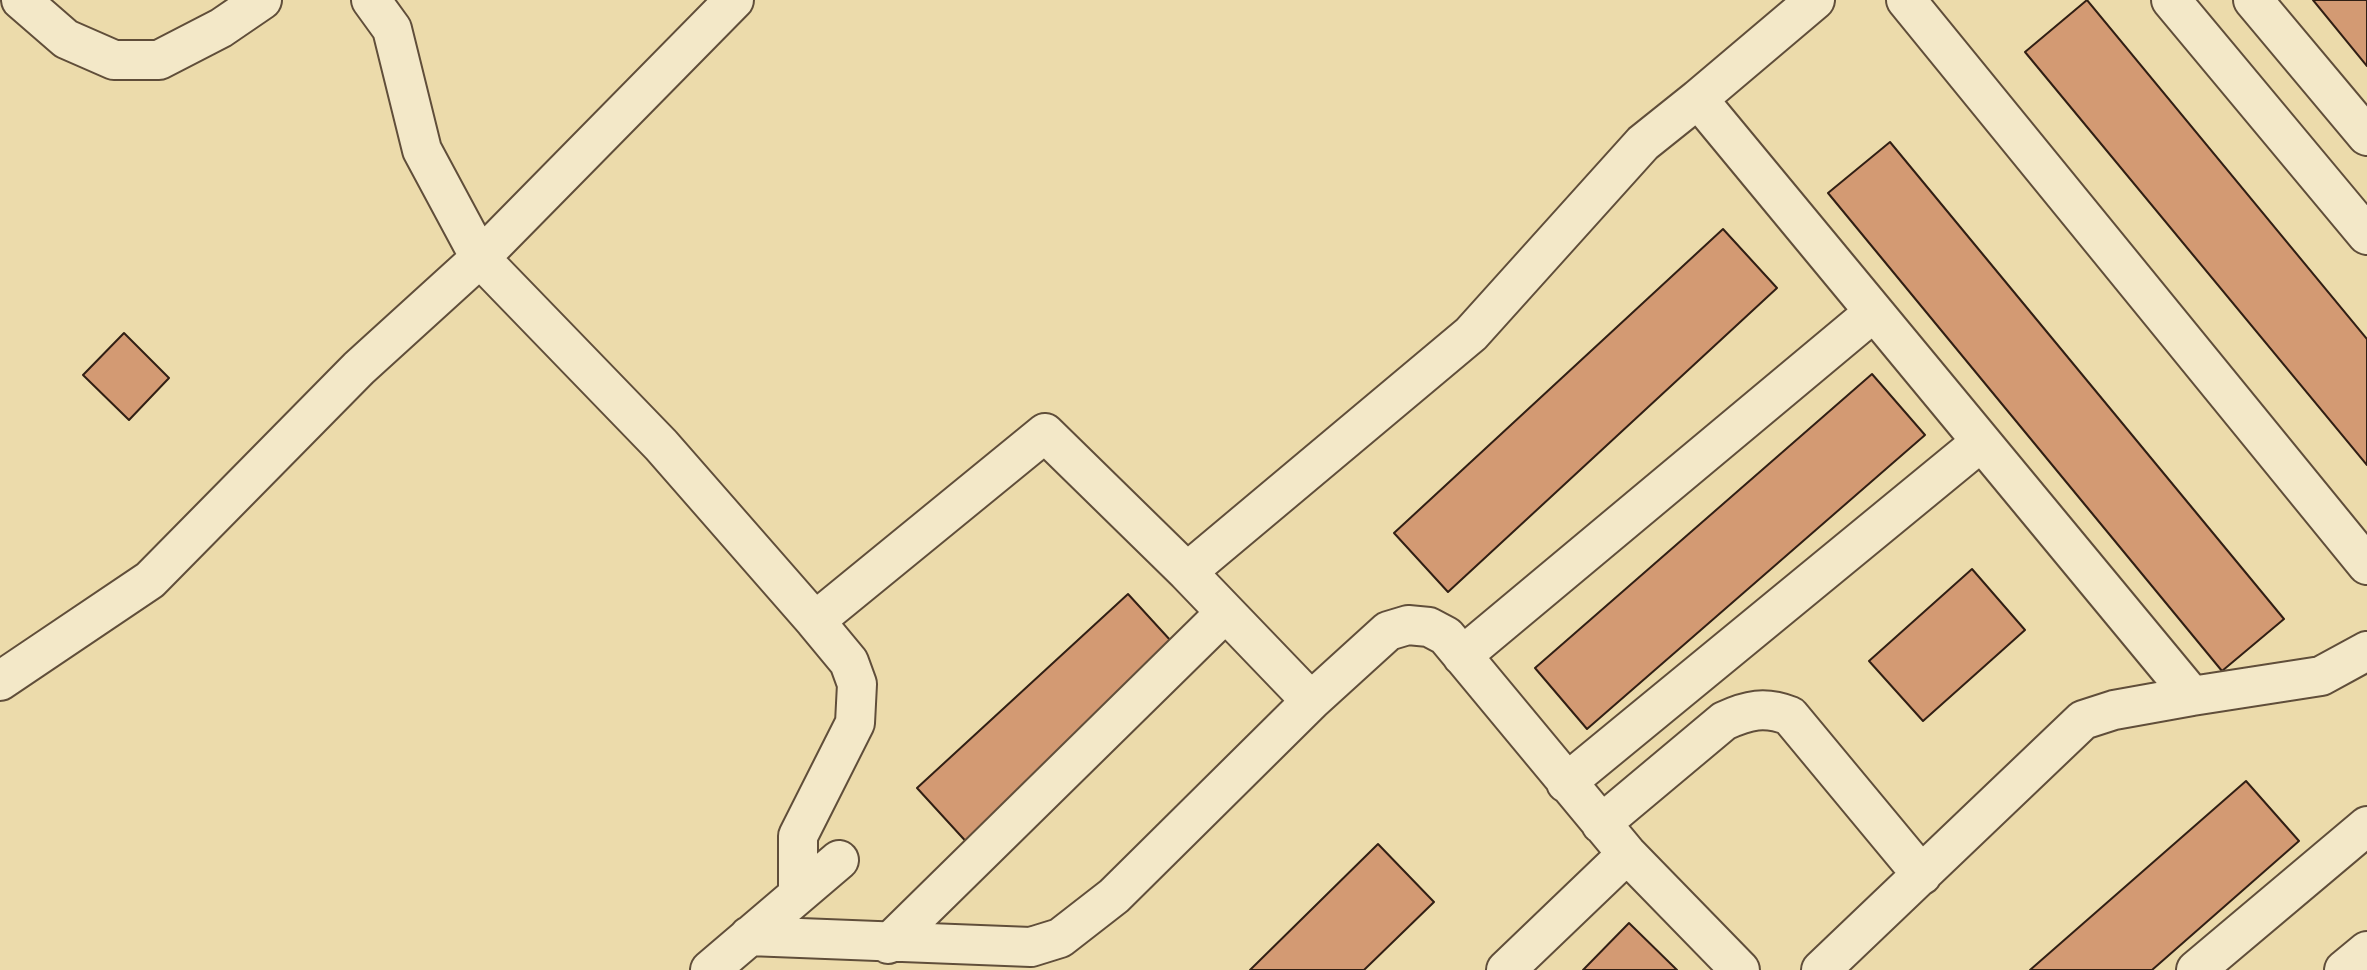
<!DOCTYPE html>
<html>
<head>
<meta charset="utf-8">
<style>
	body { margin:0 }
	canvas { display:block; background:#ecdbab }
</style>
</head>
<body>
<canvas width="2367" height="970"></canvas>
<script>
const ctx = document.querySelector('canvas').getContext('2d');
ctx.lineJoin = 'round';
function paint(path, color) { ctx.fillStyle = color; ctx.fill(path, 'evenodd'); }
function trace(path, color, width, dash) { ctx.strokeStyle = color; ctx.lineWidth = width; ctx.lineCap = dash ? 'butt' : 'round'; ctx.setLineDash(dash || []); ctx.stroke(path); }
const building = new Path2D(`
	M2087 0 2367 339V465L2025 52Z
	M2313 0H2367V66Z
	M1890 142 2284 619 2222 671 1828 193Z
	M1723 229 1777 288 1448 592 1394 533Z
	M124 333 169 378 129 420 83 375Z
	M1872 374 1925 435 1587 729 1535 668Z
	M1972 569 2025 630 1923 721 1869 661Z
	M1128 594 1182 653 971 847 917 788Z
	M2246 781 2299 841 2152 970H2030Z
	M1378 844 1434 902 1364 970H1250Z
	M1629 923 1677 970H1583Z`);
paint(building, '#d39a73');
trace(building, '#311f14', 2);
const minor = new Path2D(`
	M21 0 66 39 114 60H159L221 28 262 0
	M371 0 392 29 422 150 480 258 661 445 815 621
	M1815 0 1698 99 2192 696 2321 676 2367 651
	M1906 0 2367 565
	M2171 0 2367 235
	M2253 0 2367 136
	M1187 572 1471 334 1643 143 1698 99
	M1462 656 1874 312
	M0 681 150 580 359 368 480 258 734 0
	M1566 783 1981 442
	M1601 824 1724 721C1748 710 1765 706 1790 716L1922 875
	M798 892V836L855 723 857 684 849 662 815 621 1045 433 1187 572 1311 701
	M749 936 1031 947 1060 938 1114 896 1311 701 1388 631 1408 625 1429 627 1446 636 1627 854 1740 970
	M888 944 1225 613
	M710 970 839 860
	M1506 970 1627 854
	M1821 970 2083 720 2114 710 2192 696
	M2196 970 2367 826
	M2344 970 2367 951`);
trace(minor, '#604e3a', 42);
trace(minor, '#f3e8c8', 38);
</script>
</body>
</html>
